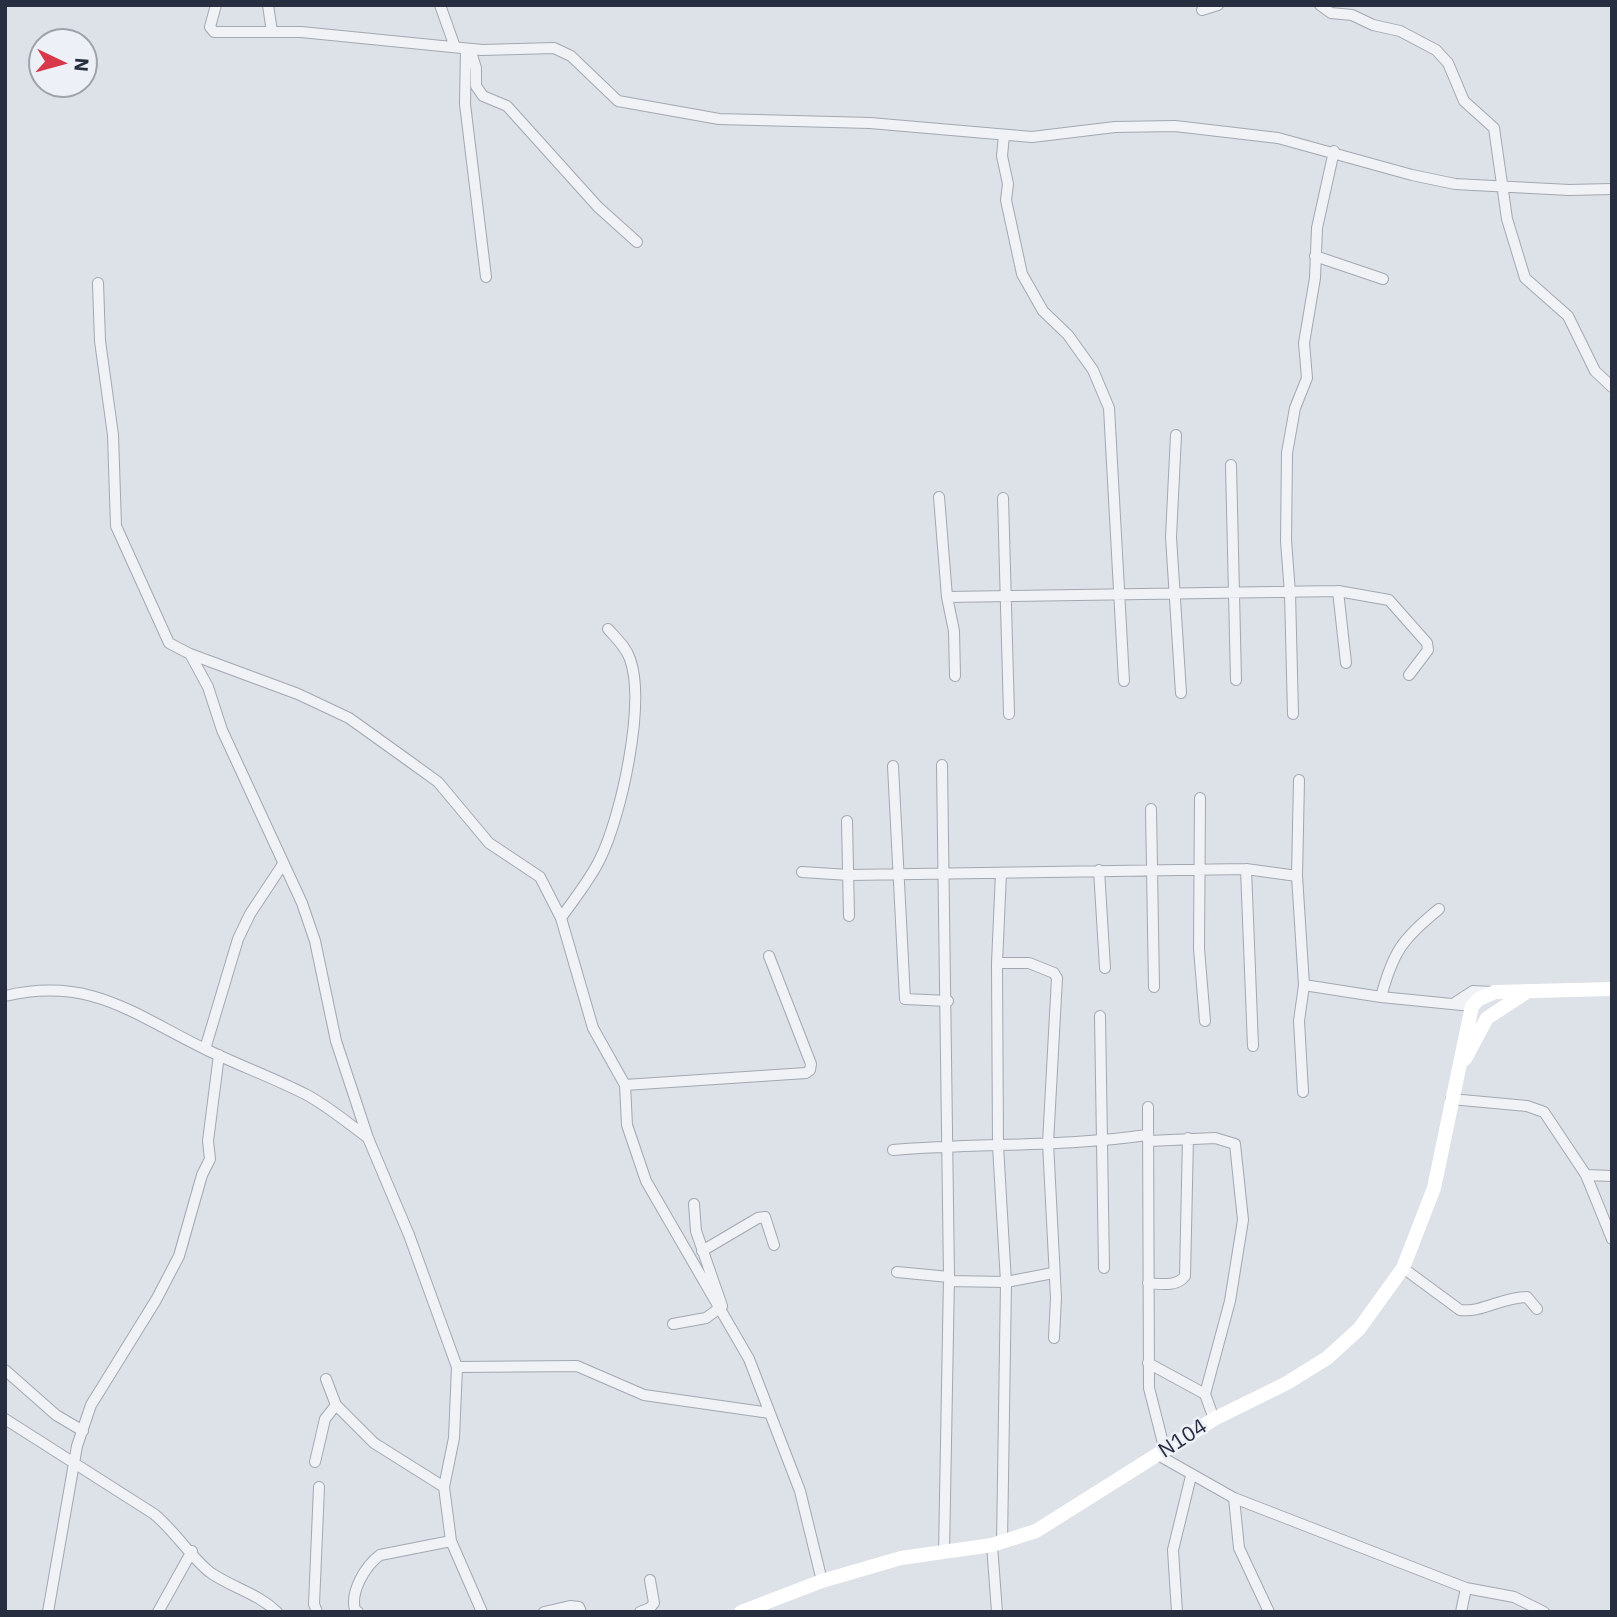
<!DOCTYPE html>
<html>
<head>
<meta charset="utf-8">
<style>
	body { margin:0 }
	#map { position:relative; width:1617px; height:1617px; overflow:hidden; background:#dde1e8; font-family:"IBM Plex Sans",sans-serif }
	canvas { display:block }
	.frame { position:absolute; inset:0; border:7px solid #262e40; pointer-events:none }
	.north { position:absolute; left:28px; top:28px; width:70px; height:70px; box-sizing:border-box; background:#edf0f6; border:2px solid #9da2ad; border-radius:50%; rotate:95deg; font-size:19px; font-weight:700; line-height:28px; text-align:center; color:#262e40 }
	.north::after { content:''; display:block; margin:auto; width:24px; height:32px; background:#d83849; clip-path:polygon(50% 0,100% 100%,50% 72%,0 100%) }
</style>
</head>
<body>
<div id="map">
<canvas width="1617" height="1617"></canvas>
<div class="frame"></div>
<div class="north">N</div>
</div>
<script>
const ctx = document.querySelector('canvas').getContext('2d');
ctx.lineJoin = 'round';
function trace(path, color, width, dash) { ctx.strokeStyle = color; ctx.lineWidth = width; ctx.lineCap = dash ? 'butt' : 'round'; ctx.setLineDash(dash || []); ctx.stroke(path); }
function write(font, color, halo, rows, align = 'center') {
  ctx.font = font + ' "IBM Plex Sans",sans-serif'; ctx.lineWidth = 5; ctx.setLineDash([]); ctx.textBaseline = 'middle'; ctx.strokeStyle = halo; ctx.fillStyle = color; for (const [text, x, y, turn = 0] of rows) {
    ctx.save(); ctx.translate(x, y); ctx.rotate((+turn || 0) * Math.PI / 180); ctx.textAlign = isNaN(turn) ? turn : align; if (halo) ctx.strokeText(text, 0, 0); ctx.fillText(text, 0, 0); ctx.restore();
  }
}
const street = new Path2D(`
	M216 5 210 27 214 32H301L482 50 554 48 571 56 618 101 719 119 870 123 1032 137 1115 127 1175 126 1278 138 1412 175 1455 184 1569 190 1612 189
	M268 5 272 32
	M440 5 455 47
	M1320 5 1331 13 1352 15 1373 25 1400 31 1436 50 1448 63 1464 101 1494 128 1507 219 1525 278 1568 316 1595 371 1612 387
	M1202 10 1218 5
	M466 49 465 104 486 277
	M470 49 476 68V86L483 96 507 106 598 207 637 242
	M1004 135 1002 156 1008 184 1006 200 1022 274 1043 311 1068 335 1093 370 1109 408 1124 681
	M1315 256 1383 279
	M98 283 100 341 113 435 116 526 169 643 190 654 208 687 222 730 302 903 315 941 336 1041 368 1138 409 1235 457 1367 454 1438 444 1487 451 1541 482 1612
	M1176 435 1171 537 1181 693
	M1231 465 1236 680
	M939 497 947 597 1338 591 1389 600 1427 643 1428 650 1409 675
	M1003 498 1009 714
	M1338 591 1346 663
	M947 597 954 631 955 676
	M608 629C616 638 626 647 630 659 646 704 621 817 600 859 590 880 574 899 561 918L593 1028 625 1085 627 1125 646 1181 749 1359 800 1491 822 1581
	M190 654 298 694 349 718 409 761 438 782 489 843 540 877 561 918
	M1293 714 1290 593 1286 541 1287 453 1295 408 1307 378 1304 343 1315 278 1317 228 1334 151
	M942 765 949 1277 944 1553
	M893 766 905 999 948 1001
	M1299 780 1297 876 1304 985 1299 1021 1303 1092
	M1200 798 1199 949 1205 1021
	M1151 809 1154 987
	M847 821 849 916
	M1246 869 1253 1046
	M1099 870 1105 968
	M802 872 849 875 1246 869 1297 876
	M1001 873 997 963 998 1146 1006 1282 1002 1543
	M997 963H1029L1054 973 1057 978 1048 1143 1056 1298 1054 1338
	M1304 985 1381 997 1472 1006
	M5 996C90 976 133 1014 205 1049 238 1065 274 1078 307 1095 329 1107 348 1123 368 1138
	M1381 997C1393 952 1402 939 1439 909
	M1456 1002 1473 991 1492 992
	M1100 1016 1104 1268
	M205 1049 238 939 250 914 283 864
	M625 1085 806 1073 810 1070 811 1064 769 956
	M1451 1099 1527 1106 1544 1112 1586 1175 1612 1239
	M1148 1107 1149 1388 1165 1451
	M1149 1141 1215 1138 1235 1144 1243 1220 1230 1301 1205 1394 1214 1419
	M893 1150C978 1143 1063 1147 1147 1135
	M1586 1175 1612 1176
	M702 1251 758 1218 765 1217 774 1245
	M1403 1268 1460 1310C1482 1313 1502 1297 1527 1297L1537 1309
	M897 1272 949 1277
	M949 1281 1006 1282 1053 1273
	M1148 1283C1161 1284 1177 1287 1185 1276L1188 1138
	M673 1324 706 1318 722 1306 696 1231 694 1204
	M1148 1363 1205 1394
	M457 1367 577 1366 644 1395 770 1413
	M5 1370 56 1415 83 1431
	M326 1379 336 1405 374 1443 444 1487
	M5 1419 154 1514C175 1531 193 1560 211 1573 233 1588 257 1593 277 1612
	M1158 1455 1234 1498 1466 1588
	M315 1462 325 1419 336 1405
	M1234 1498 1239 1548 1269 1612
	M992 1545 997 1612
	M48 1612 77 1446 91 1405 156 1300 179 1256 202 1175 210 1159 208 1141 219 1055
	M158 1612 192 1551
	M317 1612 314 1604 319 1487
	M358 1612 355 1610C350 1592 365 1566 380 1555L451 1541
	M544 1612 570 1606 579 1607 581 1612
	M640 1612 650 1608 654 1603 650 1580
	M1177 1612 1173 1550 1191 1476
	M1461 1612 1466 1588 1514 1597 1544 1612`);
trace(street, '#a2a8b2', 12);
trace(street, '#f0f2f6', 10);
trace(new Path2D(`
	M1465 1059 1487 1018 1527 992
	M741 1612 822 1581 901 1558 992 1545 1036 1531 1214 1419 1287 1383 1327 1358 1359 1329 1403 1268 1434 1188 1472 1006 1479 999 1495 992 1612 989`), '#fff', 14);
write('21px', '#262e40', '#edf0f6', [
	["N104",1183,1439,-33]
]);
</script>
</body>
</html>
